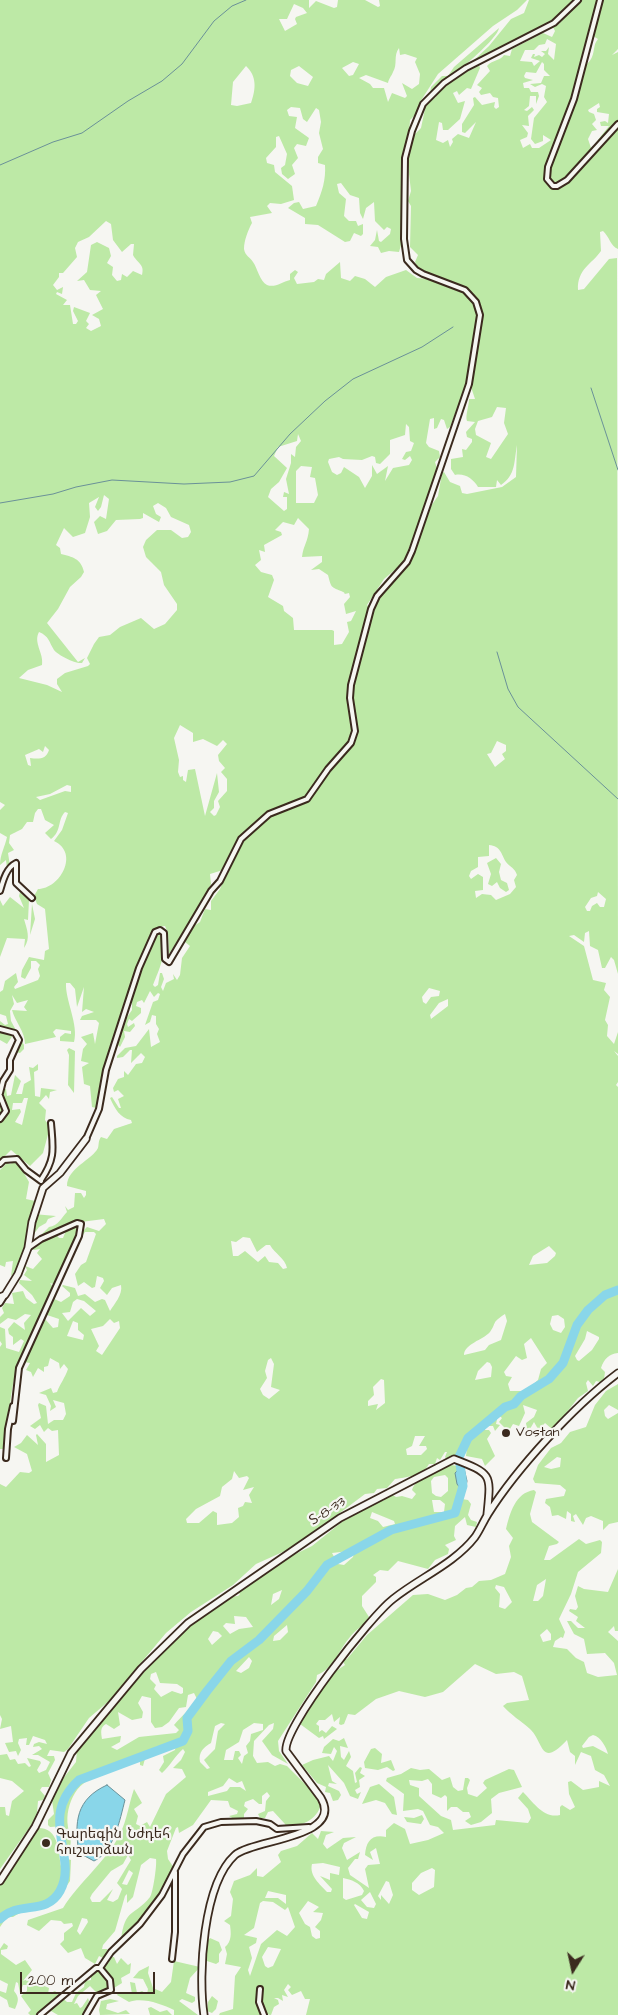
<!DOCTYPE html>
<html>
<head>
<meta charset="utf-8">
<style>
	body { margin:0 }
	#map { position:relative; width:618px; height:2015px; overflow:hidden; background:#f6f6f2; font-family:"Architects Daughter",sans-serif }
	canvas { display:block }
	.north { position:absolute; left:548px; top:1945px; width:50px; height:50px; -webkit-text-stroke:4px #f6f6f2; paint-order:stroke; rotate:190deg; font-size:14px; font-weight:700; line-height:20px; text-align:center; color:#3b2a1e }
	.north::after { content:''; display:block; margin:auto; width:18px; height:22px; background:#3b2a1e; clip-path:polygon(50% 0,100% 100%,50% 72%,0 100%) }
	.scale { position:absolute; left:20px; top:1972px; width:135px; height:22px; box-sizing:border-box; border:2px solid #3b2a1e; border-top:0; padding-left:6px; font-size:15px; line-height:18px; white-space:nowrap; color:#3b2a1e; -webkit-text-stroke:4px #f6f6f2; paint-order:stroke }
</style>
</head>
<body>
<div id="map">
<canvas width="618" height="2015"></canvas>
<div class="north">N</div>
<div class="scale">200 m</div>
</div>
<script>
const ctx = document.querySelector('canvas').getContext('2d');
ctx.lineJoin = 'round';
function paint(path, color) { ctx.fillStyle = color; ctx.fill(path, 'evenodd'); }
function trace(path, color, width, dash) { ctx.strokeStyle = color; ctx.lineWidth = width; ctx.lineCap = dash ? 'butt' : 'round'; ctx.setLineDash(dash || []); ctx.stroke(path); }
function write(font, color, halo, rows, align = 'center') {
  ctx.font = font + ' "Architects Daughter","Noto Sans Armenian",sans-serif'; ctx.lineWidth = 4.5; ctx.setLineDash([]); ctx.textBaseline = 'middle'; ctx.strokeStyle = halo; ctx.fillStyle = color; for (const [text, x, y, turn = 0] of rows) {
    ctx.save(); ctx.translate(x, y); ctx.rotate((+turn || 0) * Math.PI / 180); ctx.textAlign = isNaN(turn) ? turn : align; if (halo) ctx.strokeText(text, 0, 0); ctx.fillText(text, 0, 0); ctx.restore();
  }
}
paint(new Path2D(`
	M0 0H309V8L316 1 334 8 337 7 338 0H365L378 7 380 6 379 0H527L517 10 493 26 438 74 420 102 417 113 410 120 409 135 403 160 401 245 399 252 389 251 381 253 378 247 370 246 375 240 377 230 379 241 381 242 390 234 391 229 387 227 384 230 375 221 374 202 366 208 363 219 360 213 359 198 350 195 341 183 337 184 339 193 346 199 344 216 349 221H356L358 226 363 224V234L361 236 354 233 350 241 345 242 318 225 305 224V218L288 208 294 203 299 202 303 209 316 206C322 192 326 180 325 165L318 163V157L323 149 319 133 321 122 319 110 316 108 307 122 303 119 300 108 291 107 287 110 289 116 297 117 295 128 309 138 306 146 297 144 294 148 298 158 292 165 295 174 288 179 282 174 281 168 285 165 287 154 279 136 276 137V147L266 158 267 163 274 165 275 172 292 186 294 200 281 204 270 203 267 206 272 213 250 217 252 223C248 230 244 241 244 249 245 256 250 257 253 262 257 267 260 282 267 285 275 288 282 282 290 280V274L295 270 298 272 294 278 297 284 314 282 318 279 324 280 326 274 340 262 341 278 350 281 355 276 365 279 375 287 386 277 406 270 417 278 430 279 450 286 420 271 415 262 418 255 410 247 411 206 408 201 411 191 407 157 414 135 421 128 426 104 436 97 437 91 444 85 479 65 480 68 471 89 467 88 459 95 457 91 453 93 458 103 465 101 460 119 448 130H443L442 123 439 122 436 140 443 143 448 140 450 147 453 142 452 139 458 134 469 138 476 122 465 133 462 132V124L474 105 473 98 475 97 482 105 495 102 494 107 496 109 499 107 498 98 493 97 490 93 481 95 479 92 482 88 477 85 490 71 487 66C492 60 500 61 504 55L510 56 512 49 543 33 552 37 555 31 553 27 559 24 579 0H618V49L612 55 618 52V125L597 141 609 126H601L600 122 605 121 608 123 609 114 597 112V109L600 107 599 103 588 110 589 112 594 114 596 120 592 124 597 130 592 131 588 139 591 148 582 163 618 128V249C611 247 609 236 603 231L600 232 601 251C592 264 577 269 578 290L584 289 609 259 617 258 618 974 614 960 611 957 605 968H602L598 950 590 946 589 931 585 933 584 942 574 935 569 936 584 946 593 980 606 983 604 990 610 997 605 1020 608 1025 607 1036 614 1044 618 1032V1054L614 1051 618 1056V1082L616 1085 618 1087V1353C609 1354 604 1359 601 1368L605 1372 604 1379 600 1382 596 1381 593 1386 588 1380 586 1383 588 1391 578 1398 553 1430 545 1423 540 1429 545 1434 542 1436 534 1422 530 1429 533 1436H528L526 1423 534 1417 537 1410 523 1405 525 1413 519 1426 513 1424 510 1429 505 1428 499 1422 502 1418 498 1415 496 1424 500 1425 495 1431 493 1426H484L485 1430H489L491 1433 487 1439 495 1456 485 1466 482 1459 466 1456 467 1448 464 1456 448 1461 445 1457 447 1452H445L440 1460 437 1458 435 1464H429C423 1476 407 1477 395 1479L387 1488 377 1489 374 1493 365 1494 296 1546 256 1564 233 1585 191 1612 166 1633 109 1701 89 1718 68 1749 64 1752 50 1750 47 1756H54L55 1760 48 1773 51 1780 49 1787H42L40 1790 45 1796 43 1800 38 1801 37 1813 32 1824 0 1869V1807H5L6 1815 9 1816 12 1801 24 1791 12 1781 0 1778V1755L7 1754 10 1760 15 1759 18 1764 25 1763 29 1767 31 1766 27 1758 40 1761 41 1763 37 1770 39 1773 46 1770 50 1762 38 1755H32L42 1749 39 1746 33 1747 34 1744 39 1742 47 1744 45 1740 33 1736 29 1745H26L27 1738 19 1739 18 1743 21 1750 18 1756 16 1751 9 1752 5 1743 13 1742 11 1726 0 1729 2 1719 0 1715V1484L6 1487 20 1472 29 1473 32 1471 27 1454 14 1447 21 1443 27 1435 38 1445 36 1435 37 1434 46 1444V1462L59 1455 58 1430 52 1431 48 1428 44 1432 40 1425 35 1429 30 1426 41 1418 38 1405 39 1403 46 1406 48 1424 54 1420H63L66 1414 64 1403 53 1400 56 1407 50 1411 51 1406 46 1395 39 1393 51 1388 53 1393 57 1392C60 1384 65 1378 68 1369L64 1364 60 1369 59 1363 50 1358 48 1366 44 1367V1372L38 1368 33 1377 31 1372 26 1370 30 1363 24 1362 22 1358C10 1376 8 1426 7 1449H0V1347L2 1344 0 1341V1327L5 1329 6 1348 19 1352 24 1341 21 1339 13 1345V1337L9 1334 8 1329 14 1322 25 1330 24 1323 31 1315 25 1314 16 1320 8 1318 0 1324V1317L4 1313 2 1308 5 1303 14 1304 12 1293 23 1291 26 1298 34 1304 37 1303 32 1295 19 1283 20 1280 32 1281 24 1275 27 1270 25 1266 33 1269 42 1259 37 1253 40 1249 34 1250 30 1248 19 1260 16 1271 11 1276 13 1261 6 1262 5 1267 0 1265V1170L7 1163 10 1164 17 1161 29 1182 26 1199 35 1201 33 1214 56 1216 48 1219 46 1223 39 1227 31 1238 34 1242 49 1227C58 1226 62 1217 67 1212L65 1206 68 1210 74 1207 75 1193H81L84 1198 86 1195V1191L67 1186C67 1168 92 1160 98 1148 99 1145 98 1141 101 1137L107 1139 114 1129 132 1123 131 1120C120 1118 115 1109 110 1098L112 1097 119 1108H121L118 1099 124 1096 118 1090 114 1092 113 1088 118 1079 124 1077V1071L128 1075 136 1064 142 1063 145 1057 141 1053 131 1063 132 1050H130L123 1057 117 1058V1056L125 1048 136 1046 149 1029 151 1047 160 1042 157 1034 159 1029 156 1024V1016L152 1015 150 1022 145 1025 153 1002 158 1000 160 994 158 993 154 997 150 991 144 1003 142 1000 137 1002 136 1006 141 1008V1013L132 1021 129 1019 127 1024 128 1027 134 1023 135 1026 130 1032 124 1031 125 1037 120 1047 118 1045 117 1039 123 1023 132 1010V997L139 975 154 939 160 933C169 950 159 970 153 985L155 987 158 985 160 973H162L164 979 161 987 163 991 166 983 174 979 173 974 177 980 180 975 182 958 190 946 185 942 194 926 200 922 205 909 211 910V901L220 889 235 852 247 836H242L223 870 210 874 211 884 206 896 169 954 168 933 165 926 157 927 153 932 105 1069 96 1108 92 1107 90 1086 84 1084 82 1067 89 1063 81 1061 83 1049 87 1044 81 1037 93 1033 95 1044 99 1023 96 1020H80L82 1016 94 1012 86 1009 82 1012 84 987 77 1007 75 989 70 983H66C65 1000 79 1025 74 1042L60 1041V1037L65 1033 71 1034V1031L56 1029 53 1032 56 1037 25 1044C25 1031 15 1022 12 1010L27 1011 24 1007 28 1000 17 1003 12 995 14 1004 10 1011 11 1021 24 1045V1049L20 1053 16 1052V1040L13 1035 7 1044 0 1040V1021L5 1025 8 1024 6 1016 0 1014V992L3 990 5 981 16 973 18 982 14 987 15 989 38 980 40 976 38 969 40 965 36 961H31V968L25 979 21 977 22 970 29 957 44 960 45 951 49 949 45 909 37 904 34 896 38 889C60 889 80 853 54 841L62 830 68 813 65 812C57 820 62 831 51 839L45 833 54 825 45 820 41 809H38L35 813 33 822H27L22 829 10 835 9 843 14 850 8 853 10 866 7 869 6 860 0 865C0 854 5 847 7 837L0 833V810L5 805 0 802ZM294 4 303 8 307 13 296 17 295 19 297 24 285 31 279 19H287ZM596 21 597 23 593 36 598 39C593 45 595 50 592 57 590 62 585 65 583 70 575 91 575 115 559 132L577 87ZM547 39 556 44 554 60 548 54 549 47 546 51H541L545 54 542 57 539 55 534 57 535 54H533L531 58 540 61 534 66 532 62 520 61 525 50H534L539 45 545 44ZM399 48 400 55 405 54 417 58 415 62 420 74 419 84 412 89 402 83 407 96 405 98 392 93 388 102 384 88H373L370 84 359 78 366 75 388 83C389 78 391 77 393 72 398 64 393 56 399 48ZM353 62 359 64 353 75 349 76 342 68ZM542 62 544 64V70L550 76H544L541 83 530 84 535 87 542 84 546 86 544 97 547 102 534 118 531 139 535 144 543 141V135L551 140 539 148H532L530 144 523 148 520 140 527 137 528 133 522 125 529 126 528 116 534 110 532 107 527 111 524 110 529 106 530 96H536V104L539 96 538 92H531L529 88H524L523 83 533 80 525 78 524 76 526 72 536 73ZM246 66C257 76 256 89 251 103L237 106 231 105 233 82ZM299 66 313 77 308 86 297 83 290 76 291 70ZM106 221 111 224 113 240 122 252 131 244H134L133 255C137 263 145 264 142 275L133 271 127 277 122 274 121 280 117 281 112 275 113 267 107 263 111 256 109 248 97 242 91 245 87 272 77 281 84 280 90 290 101 291 96 295 103 309 92 315 99 319 101 326 91 331 86 328 89 324 86 321 90 313 74 307 73 311 78 321 76 324H73L70 305H63L67 300 56 294 57 292 62 294 63 287 57 290 53 285 59 277V273H63L77 257 75 248 78 242 89 237ZM476 343 478 346 471 387 475 399H469C469 406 465 416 467 421L475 422 466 432 467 437 472 439V442L466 450 462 449 463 457 451 459V469L455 475C465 473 473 479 478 487H496L497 480 501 485C516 475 514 461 517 445L516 477 502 487 467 494 462 493 460 486 450 482 444 472 442 473 438 496 426 513V519L414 553 406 567 376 602 362 639 370 608 367 605 384 579 403 563 439 475 435 462 440 457 439 451 429 447 426 443 430 419 434 418V429L437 428 441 419 444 420 447 429 450 427 468 380 470 360ZM497 407 506 408 504 423 508 434 491 459 486 457 491 443 476 435 475 429 478 421 492 417ZM406 424 409 427 410 441 414 443 411 451 406 452 402 459 405 460 410 456 412 460 409 465 393 468 385 481 388 466 377 474 372 465V476L365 488 359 477 344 467 341 473 337 475 332 472 328 462 329 459 339 457 343 459 362 460 372 456 375 457 376 463 380 464 390 454V440L405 435ZM298 434 301 441 296 447 295 457 291 454V463L286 479 289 494 284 492 283 497H287V509L284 511 268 497 271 489 279 482 287 468 274 456 278 447 297 441ZM301 466 312 467 310 477 315 478 318 495 314 503H296V471ZM104 495 109 499 106 519 100 516 94 522 98 534 107 531 116 520 140 519 143 518V513L159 522 161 517 156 514 153 506 158 503 166 508 171 517 189 525 191 532 188 537 182 538 171 530H157L146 540 143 547 146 557 161 572 164 585 177 604V610L165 624 154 629 141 618 120 627 110 635 99 637 94 644 87 658 90 664 88 666 65 673 57 679V684L62 692 47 685 19 678 28 670 42 665C44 653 33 643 39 632 49 636 49 642 54 650 58 655 75 664 82 663L85 658 78 662 47 623 58 609 70 587 81 577 84 572C81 558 72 557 61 554L60 548 56 545 64 528 73 537 85 533 90 517 89 503 99 497 95 507 98 511 101 507ZM298 518 309 529C308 542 303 546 302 557L322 556V562L311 570 319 569 328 575C331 586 330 587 341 591 349 594 340 595 349 593L350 597 344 604 346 614 356 611 351 621 347 622 349 632 342 644 334 645V631L332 630H294L293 618 284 611 283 606 268 597 274 580 272 575 261 572 255 565 261 560 259 550 265 552 264 545 282 535 281 532 275 530 283 522 294 525ZM180 725 193 733V742L203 739 217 746 223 740 227 744 218 755 219 761 225 768 221 772 227 779V791L218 801 220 807 216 815 214 816 210 812 214 808V801L219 792 217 773 205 816 195 769 188 770 186 782 183 780V776L180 777 178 772 179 760 174 738ZM497 741 506 745V751L502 754 505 759 495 767 487 754 491 753ZM45 746 49 750C46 760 38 759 30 758L31 766 28 765 25 755 39 749 43 752ZM67 785 71 786V792L65 791 40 800 36 797 50 794ZM489 845C501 846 501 854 506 862 510 867 515 868 517 875L514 880 516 887 510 894 496 900 491 895 482 894 476 898 475 891 483 890V877L478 874 471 879 469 876 471 871 478 867V857L489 856ZM598 892 606 899 604 907H600L597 903 592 906 590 911H587L585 907 591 898 597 896ZM429 988 440 991 439 996 431 997 426 1004 423 1002 422 997ZM448 999V1006L431 1019 430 1015 439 1003ZM104 1219 106 1224 99 1231 87 1227 80 1234 77 1244 85 1232H94L96 1234 86 1262 81 1265 75 1274 78 1286 84 1282 92 1288 95 1287 97 1276 103 1278 104 1281 100 1288 107 1295 112 1288 121 1285C123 1295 114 1304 110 1311L105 1300 102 1299 95 1302 85 1294 78 1296 75 1288 63 1285 62 1286 70 1293V1296L61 1302 52 1298 50 1294 54 1288 50 1283 53 1284 66 1263 79 1226 67 1228 63 1238H59L56 1234 50 1237V1234L73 1223ZM243 1237 250 1238 257 1252 266 1245H270C275 1254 285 1258 287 1268L283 1269 278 1263 269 1262 265 1256 258 1262 245 1251 238 1256H233L231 1241 236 1242ZM549 1246 556 1253 555 1256 547 1263 529 1265 533 1256ZM77 1299 84 1301 96 1311 90 1316 81 1308 68 1321 62 1313 70 1312 73 1302ZM505 1314 507 1321 501 1340 489 1345 485 1350 464 1355C464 1344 483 1340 490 1332 497 1322 491 1323 505 1314ZM47 1315 59 1319 58 1327 53 1328 45 1319ZM558 1315 564 1319 565 1327 561 1333 553 1330 550 1324 552 1316ZM110 1319 114 1323 119 1321 120 1328 102 1355 96 1351 99 1346 91 1329 103 1326ZM73 1321 78 1323V1330L84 1335 83 1340 67 1336ZM587 1331 599 1337V1339L592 1350 579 1361 577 1360 575 1356 585 1339ZM531 1338 547 1363 541 1369 538 1380 526 1391H510L508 1384 512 1377 506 1376 504 1372 516 1356 522 1360 527 1358 524 1344ZM271 1358 274 1364 271 1387 280 1390 269 1399 263 1395 260 1389 267 1378 265 1371 268 1360ZM487 1362 490 1363 492 1367 491 1377 475 1380 478 1371ZM381 1379 384 1380 385 1403 376 1410 378 1404 368 1406V1401L374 1395 373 1387ZM415 1436H425L419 1446H426L427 1449 421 1455H407L406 1449 412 1446ZM234 1471 239 1478 247 1476 249 1478 243 1490 254 1487 249 1495 252 1503 245 1502 243 1506 238 1508 239 1517 232 1523 217 1525V1513L213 1511 199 1523H187L186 1519 196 1509 220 1496 222 1487 232 1479Z
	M529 0H578L544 27 472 62 489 46 511 19 524 13Z
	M499 28C497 41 443 84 430 93L431 87 442 76H448L454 67Z
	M496 858 501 864 499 872 501 880 507 883 509 890 506 892 500 888 497 882 492 886 488 884 491 874 487 863Z
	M20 892 29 900 28 920 24 919C27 930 31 938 24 948L25 939 7 938 0 957V900L3 906 10 897 24 908 19 896Z
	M32 904 35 919 30 935Z
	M69 1048 75 1051 74 1093 68 1085 69 1055 67 1050Z
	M38 1064V1070L34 1072 35 1096 40 1097 41 1088 57 1090 50 1092 49 1099 46 1095 39 1103 46 1110 45 1120 50 1127 43 1153 30 1166 11 1150 0 1161V1119L7 1116 5 1114 0 1117V1086L1 1089H6L7 1096 11 1095 15 1075 21 1081 16 1094H22L24 1084 31 1080 29 1067 33 1068ZM24 1098H28L22 1125 15 1122 21 1112 20 1109 12 1110 13 1103H22Z
	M618 1384V1410L609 1405 604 1410 605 1416 608 1419 618 1413V1522L609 1524 603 1530V1521L591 1516 586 1518 583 1525 576 1514 573 1516 575 1522 571 1521V1514L567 1511 566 1519 558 1515 552 1516 550 1507 545 1503 546 1499 564 1496 566 1490 560 1485 535 1483 533 1479 538 1465 551 1448 561 1443 570 1432 586 1427 595 1405 606 1391ZM557 1457 561 1458 560 1467 551 1469 544 1467Z
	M452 1465 462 1467 456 1473 457 1484 463 1492 462 1499 468 1500 471 1504 468 1515 471 1520 477 1522 476 1527 467 1525 465 1517 455 1526 454 1536 456 1540 445 1545 449 1549 448 1554 435 1560 428 1569 398 1561 388 1571 380 1570 373 1575 376 1577V1582L362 1596V1606L369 1617C364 1626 356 1629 350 1637 339 1650 333 1669 317 1675L316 1682 278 1741 279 1751 288 1764 272 1755 262 1741 273 1729 274 1723 269 1725 254 1741 253 1756 257 1763 268 1762 275 1766 280 1764 287 1766 321 1800C321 1819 302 1825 287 1829L285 1824 273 1811 268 1812 265 1818H260L258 1814 265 1811 266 1801 270 1796 267 1792 262 1796V1804H259L253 1799 245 1802 244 1806 248 1809 244 1814V1819H234L229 1816 237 1814 238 1811 230 1807 228 1801 211 1800 193 1825 179 1833 178 1827 176 1828 167 1851 168 1859 174 1868C166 1890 141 1927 121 1940 125 1907 134 1917 150 1897 153 1893 157 1865 156 1859L150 1858 141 1865 133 1897 127 1903V1894L125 1896 115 1931 103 1945 102 1949H107L108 1951 103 1958 99 1956 95 1964 85 1958 81 1948 68 1953 60 1944 64 1940V1933L73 1926 72 1923 64 1924 61 1921 51 1920 39 1931 27 1925 28 1920 63 1908C79 1882 106 1862 120 1834 127 1820 129 1803 134 1789L142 1803 134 1809 138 1816 136 1824 140 1826 147 1822 150 1827 166 1794 186 1777 182 1769 173 1768 181 1760 185 1752 183 1749C175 1756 170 1766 162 1773L159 1770 164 1762 163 1756 175 1750 176 1744 155 1747 146 1755 143 1766 140 1765V1760L131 1756C118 1777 88 1771 75 1793 69 1803 66 1815 68 1827 69 1835 73 1841 69 1849L66 1850C57 1832 63 1841 64 1826L50 1827 48 1825V1820L54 1814 52 1800 58 1785 76 1762 77 1750 116 1699C121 1698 150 1667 152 1662L192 1617 227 1597 238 1596 240 1594 237 1591 283 1560 312 1546 358 1509 378 1501H383L391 1494 396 1497 402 1496 412 1499 416 1494 412 1490C416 1477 439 1469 452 1465ZM445 1475 448 1478V1491L441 1497 436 1496 432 1493 431 1481 434 1477ZM432 1500H440L445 1504 444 1512H434ZM372 1512 394 1521 395 1524 383 1527 378 1521 370 1518ZM349 1551 354 1553 353 1557 344 1565 338 1564 332 1553ZM282 1590 279 1599 271 1605 273 1594ZM234 1616 246 1617 253 1627 239 1629 230 1634 223 1626 226 1623 235 1624ZM287 1625 288 1632 280 1640 273 1641 274 1636ZM213 1631 218 1632 222 1636 212 1645 208 1639ZM249 1657 252 1661 249 1668 241 1673 236 1671ZM156 1672 160 1683 177 1684 183 1688V1693L181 1694 172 1691 161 1697 154 1689 156 1685 150 1679 151 1674ZM194 1693 197 1699C194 1707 180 1717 174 1725L179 1730 176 1733 139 1737 117 1750 111 1747 120 1742 121 1736 102 1739C101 1732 100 1727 106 1724L114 1729 120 1725 118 1712 132 1720 142 1718 143 1712 138 1703 142 1696 151 1698V1722L155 1728 162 1727 169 1722 179 1708 186 1707 188 1695ZM221 1723 225 1724 218 1731 215 1749 204 1760 210 1768 207 1769 200 1762C198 1752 204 1747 211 1743L215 1726ZM254 1723 263 1724V1730L251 1734 250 1741 246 1746 248 1753 244 1756 242 1764 238 1758 241 1755 239 1751H235L233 1760H224L226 1750 239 1742 243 1730ZM229 1778 237 1783 242 1781 246 1791 240 1787H230L227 1791 208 1796V1792L223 1786ZM128 1855 131 1860 117 1883 122 1889 118 1899 113 1902 107 1900 113 1889 100 1902H92L90 1898 92 1894 111 1871 123 1864ZM129 1870 133 1873 127 1885 122 1884ZM82 1918 87 1919 88 1922 80 1935 77 1931Z
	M534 1490 536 1492 530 1514 532 1522 559 1542 557 1544 549 1546 544 1560H550L579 1539 586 1544 600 1540 602 1542 601 1553 578 1572 571 1594 559 1619 565 1632 563 1638 561 1637 555 1641 553 1647 567 1649 576 1658 584 1662 587 1673 598 1677 617 1675 614 1663 605 1653 587 1654 584 1639 574 1634 567 1621H571L578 1628H585L576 1621 578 1617 569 1611 570 1609 576 1610 578 1607 575 1596 578 1586 584 1589 608 1592 618 1569V1631H615L614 1626 608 1632 618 1641V2015H306L310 1999H305L301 1991 292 1995 288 1990 291 1987 288 1984 284 1990 288 1997 282 1995 283 2001 278 1998H274L278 2000 279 2004 274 2007 271 2015 265 2014 261 2005 258 2009 261 2015H219L220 2013 233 2009 235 1976 241 1967 225 1964 227 1954 225 1947C232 1941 231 1933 230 1925L224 1921 231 1916 233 1899 230 1892 234 1881 250 1875 257 1868V1876L263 1877 281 1862 278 1855 281 1851 297 1846 312 1833 318 1839 321 1831 334 1832 326 1835 323 1844 327 1849 343 1838 356 1837 344 1843 342 1848 347 1860 360 1852 358 1859H355L348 1868 350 1875 369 1888 365 1869 368 1865 380 1864 376 1848 370 1852 373 1860 365 1855C366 1842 371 1834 386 1837V1830L394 1823 405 1829 410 1844 428 1840 444 1833 438 1827 430 1825 423 1811 418 1809 403 1811 404 1794 386 1781 387 1778 401 1774 411 1768 420 1770 429 1769 442 1780 450 1777 453 1787 458 1791 463 1790 465 1778H468L470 1780 467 1788 468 1794 477 1797 487 1788 483 1783 485 1780 509 1769 514 1770 522 1787 499 1793 491 1799 492 1813 481 1822 471 1825 465 1821 471 1817 469 1812H463L457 1807H451L447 1811V1797L445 1795 441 1798 432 1794V1784L428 1779 422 1781 409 1780 410 1785 419 1788V1796L441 1816 451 1820 453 1830 495 1825 496 1820 528 1823 531 1818 528 1809 518 1798 523 1792C533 1802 544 1819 560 1815V1807L562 1805 570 1810 575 1807 569 1794 568 1782 571 1781 583 1790 599 1787V1781L610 1786 604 1775 595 1770 591 1756 581 1752 575 1765V1756L570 1752 567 1740C540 1769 544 1742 530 1729 521 1721 511 1715 503 1706L507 1703 529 1700 522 1676 514 1672 496 1674 475 1664 443 1692 425 1697 399 1691 376 1699 355 1715 348 1714 344 1724 341 1725 339 1724 340 1717 334 1722 332 1714 325 1720H319L316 1724 319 1726V1732L322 1730 326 1733 332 1726 337 1729 324 1739 323 1736 319 1738 300 1724 333 1673 345 1665 342 1660 347 1659 367 1635 413 1595 428 1594 445 1600 457 1595 466 1588 472 1587 479 1581 491 1580 505 1574 511 1557 509 1546 513 1538 506 1529C510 1513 515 1493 534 1490ZM546 1579 543 1596 538 1601H533L537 1585ZM496 1585 504 1587 512 1602 505 1609 499 1607 500 1594 495 1588ZM547 1629 551 1634V1640L543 1642 540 1635ZM593 1735C601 1737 606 1747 608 1754L593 1746 583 1748 582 1746 589 1737ZM323 1863 340 1867 339 1875 330 1873V1880L320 1876 332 1889 331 1892H327C320 1884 309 1876 312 1864ZM432 1868 435 1870 434 1887 419 1895 412 1890V1883L421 1873ZM343 1878C351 1880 360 1882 364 1891L362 1895 346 1900 343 1898ZM386 1881 389 1882 393 1895 389 1904 381 1895V1900L378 1896ZM268 1891 286 1895V1904L278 1898H265ZM370 1892 376 1904 374 1908 367 1907 361 1900ZM263 1901 273 1902 285 1910 288 1907 295 1927 287 1936 277 1930 261 1944 250 1976 248 1970 252 1958 249 1947 256 1943 257 1938 244 1935 254 1928 260 1903ZM308 1901 319 1907 313 1912 323 1913 321 1920 315 1927 320 1931V1938L316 1939 312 1936 310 1927 305 1924 299 1913ZM355 1904 369 1912 367 1919 362 1918 354 1905ZM268 1947 281 1949 273 1966 268 1968 265 1966 262 1957Z
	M344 1738 348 1748 340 1746 341 1757 344 1760 349 1751 351 1757 346 1766 353 1771 355 1783 357 1782 355 1773 360 1767 362 1768 360 1773 365 1776 359 1780 360 1787 355 1790 357 1794 361 1792 358 1799 350 1796 344 1783 328 1765 332 1781 337 1784 329 1783 328 1786 339 1791 341 1795 338 1800 333 1801 330 1793 325 1792 326 1787 317 1783 302 1765 313 1760 329 1756 333 1761 337 1751 334 1747 331 1754 322 1753 324 1747 333 1739 339 1741Z
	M375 1748 382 1754 381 1763 391 1760 395 1770 393 1771 387 1767 378 1770 365 1768 364 1762 371 1749Z
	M379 1784 394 1797 397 1815 392 1814 385 1803 376 1800 362 1804 370 1787Z
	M422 1815 424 1819 421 1824 407 1822 404 1817 414 1818Z
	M37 1828C59 1827 58 1850 61 1866L65 1858 71 1860 70 1881 55 1903 23 1911 13 1917H7L0 1927V1878Z
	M210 1938 219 1942 222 1950 219 1954V1962L216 1964 207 1961V1942Z
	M4 1943 8 1946 7 1949 1 1950V1954L16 1965 25 1960 32 1970 23 1981 28 1979 49 1988 48 1994 55 1991 67 2002H72L76 1993 84 1987 85 1981 91 1980V1973L106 1961 109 1963V1957H114L117 1964 121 1958 128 1965 131 1963 130 1973 121 1978 122 1983 114 1988 112 1985 109 1990 96 1992 90 1986 78 1996 74 2004 77 2003 80 2008 82 2007 88 1998 89 2001 83 2015H58L51 2011 46 2015H30L28 2013 31 2010 21 1996 27 1991V1985H23L20 1993 18 1983 16 1982 14 1991C20 1998 18 2002 15 2009L9 2007 7 2000 0 1996V1991L6 1993 8 1984 0 1980V1949Z
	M174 1961 200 1967 190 1978 186 1993 195 1997V2001L192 2003 182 1999 179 2001 198 2015H174V2010C162 2004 142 1997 129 2002L117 1995 119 1992 132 1994 130 1982 135 1983 137 1993 142 1991 147 1994 148 1989 143 1979 133 1978 139 1971 149 1966 148 1973 153 1988 162 1992 171 1982Z
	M212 1996 218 2001 216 2009 212 2013 207 2011 208 2002Z
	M110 1999 119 2001 107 2004 106 2009 118 2013 126 2010 130 2014 100 2015 99 2010 101 2001Z
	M151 2007 160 2012 167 2010 172 2015H150L148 2008Z`), '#bde9a6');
const water = new Path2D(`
	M464 1468 467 1481 465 1492H463L457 1484 455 1473 459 1469Z
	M107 1785 125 1800C120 1819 114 1852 94 1861L79 1853C74 1822 76 1799 107 1785Z`);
paint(water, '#89d6e9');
trace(water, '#6a9198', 1);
trace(new Path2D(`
	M0 165 53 142 82 133 128 101 162 81 182 64 214 21 232 6 246 0
	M591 388 618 470
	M0 503 53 494 76 487 112 480 184 484 230 482 254 476 290 434 325 401 353 379 422 347 453 327
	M497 652 508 689 518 707 618 799`), '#6a9198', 1);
trace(new Path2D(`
	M0 1919C20 1900 46 1916 60 1891 79 1857 37 1818 79 1780L183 1741 188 1731 187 1718 207 1691 231 1661 259 1640 307 1591 327 1565 391 1530 455 1513 463 1486 459 1457 468 1438 505 1407 514 1404 521 1396 549 1379 563 1363 577 1325 588 1310 605 1295 618 1290`), '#89d6e9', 9);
const street = new Path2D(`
	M600 0 574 99 548 167 547 179 553 186H557L567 180 618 124
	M0 891C3 881 6 868 16 863V883L32 898
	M0 1029 15 1033 19 1040 10 1060V1070L3 1081 0 1093
	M0 1096 6 1111 0 1119
	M86 1139 99 1109 106 1070 126 1008 139 968 155 932 160 930 164 933 165 959 169 962 211 891 220 881 241 839 269 814 307 799 328 769 351 743 355 731 350 698 351 685 371 609 377 596 407 562 412 551 469 384 480 315 476 302 465 290 423 274 416 270 407 260 404 239 405 158 412 131 423 104 444 83 466 68 554 23 578 0
	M0 1164 4 1160 17 1159 26 1170 41 1181
	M41 1180C56 1158 53 1148 51 1123
	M0 1303 5 1295
	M13 1421 19 1368 79 1236 81 1224 77 1223 41 1239 28 1248
	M6 1458 8 1429 13 1406
	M172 1959 175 1932V1872
	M100 1968 111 1952 140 1924 162 1895 183 1854 204 1827 221 1822 256 1821 270 1824 277 1829 309 1827
	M260 1989 259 2002 264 2015
	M40 2015 96 1968H100
	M86 2015 97 1996 111 1990 110 1980 100 1968`);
const secondary = new Path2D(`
	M0 1297 5 1295 18 1274 28 1248 32 1222 43 1188 60 1173 86 1139
	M0 1881 35 1827 71 1753 141 1669 188 1623 340 1518 454 1459C493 1474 491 1474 487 1515
	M204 2015C198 1974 203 1884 235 1855 253 1839 344 1838 321 1798L286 1751C283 1727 371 1616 393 1599 419 1578 454 1564 475 1537 480 1530 483 1522 488 1514 517 1468 574 1406 618 1373`);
trace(street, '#3b2a1e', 8);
trace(secondary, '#3b2a1e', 9);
trace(street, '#f6f6f2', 4);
trace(secondary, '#f6f6f2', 5.5);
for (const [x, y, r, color] of [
	[506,1433,5,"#3b2a1e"],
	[46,1843,5,"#3b2a1e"]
]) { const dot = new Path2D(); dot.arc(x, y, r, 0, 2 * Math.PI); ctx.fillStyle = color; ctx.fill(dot); trace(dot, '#f6f6f2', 2); }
write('14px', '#3b2a1e', '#f6f6f2', [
	["Vostan",516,1433],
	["Գարեգին Նժդեհ",56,1835],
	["հուշարձան",56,1851]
], 'left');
write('14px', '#3b2a1e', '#f6f6f2', [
	["Տ-8-33",328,1512,-33]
]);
</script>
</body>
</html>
